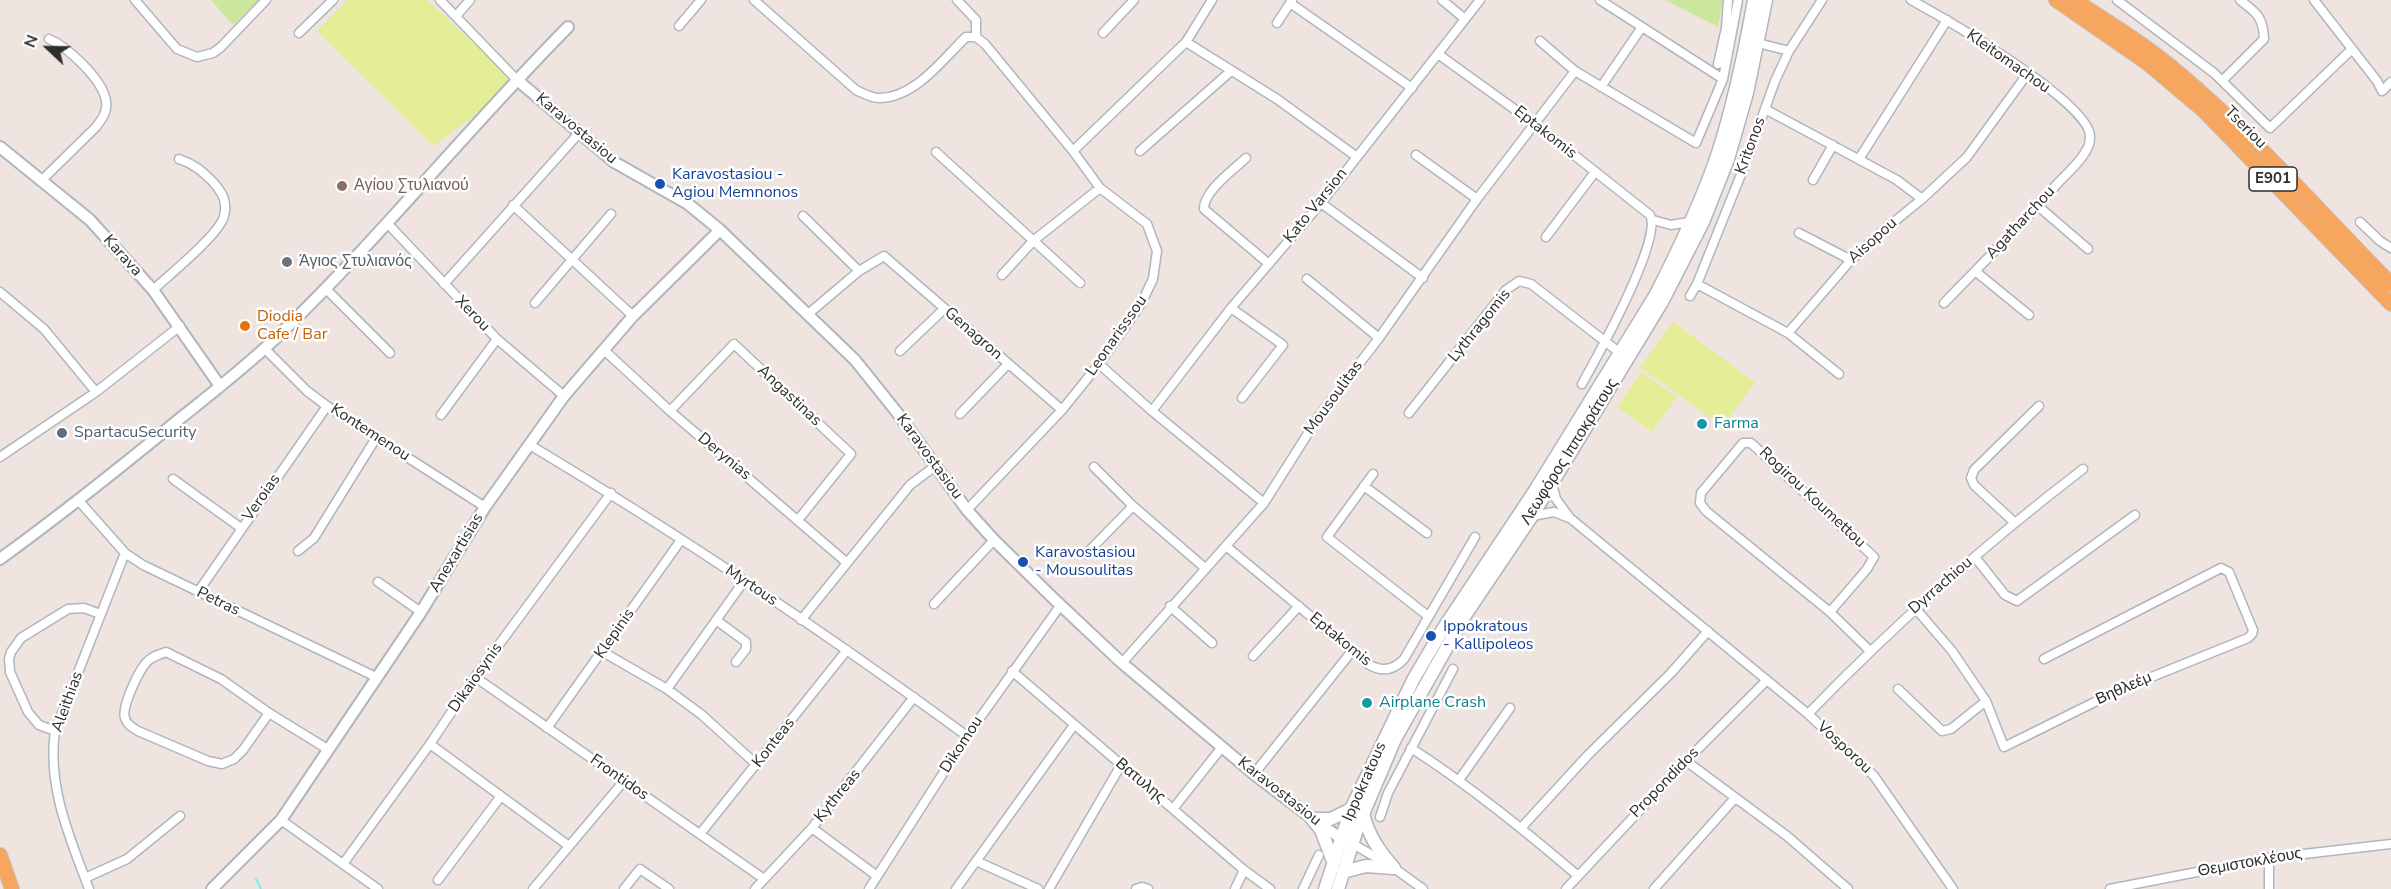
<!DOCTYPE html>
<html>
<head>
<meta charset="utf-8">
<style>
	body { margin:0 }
	#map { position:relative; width:2391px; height:889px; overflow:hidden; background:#efe4e0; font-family:"Nunito Sans",sans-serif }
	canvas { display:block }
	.north { position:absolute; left:18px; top:18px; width:60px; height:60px; -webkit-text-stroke:4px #fff; paint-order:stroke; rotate:292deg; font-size:16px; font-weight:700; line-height:24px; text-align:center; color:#2e2e2e }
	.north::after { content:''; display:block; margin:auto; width:21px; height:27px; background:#2e2e2e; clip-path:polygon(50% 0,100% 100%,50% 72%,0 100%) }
</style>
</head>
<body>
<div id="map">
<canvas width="2391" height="889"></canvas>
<div class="north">N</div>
</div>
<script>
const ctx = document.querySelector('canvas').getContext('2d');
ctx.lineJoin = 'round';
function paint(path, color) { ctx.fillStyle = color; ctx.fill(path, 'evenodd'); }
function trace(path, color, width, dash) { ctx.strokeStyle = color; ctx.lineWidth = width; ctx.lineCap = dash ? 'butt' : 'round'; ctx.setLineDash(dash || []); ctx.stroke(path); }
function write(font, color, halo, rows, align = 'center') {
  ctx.font = font + ' "Nunito Sans",sans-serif'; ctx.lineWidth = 5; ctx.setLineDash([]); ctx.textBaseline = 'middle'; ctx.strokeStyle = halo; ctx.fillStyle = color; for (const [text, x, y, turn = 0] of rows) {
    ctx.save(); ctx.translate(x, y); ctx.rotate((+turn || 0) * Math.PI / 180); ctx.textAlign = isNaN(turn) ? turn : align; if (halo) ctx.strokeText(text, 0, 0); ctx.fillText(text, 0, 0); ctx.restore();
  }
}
paint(new Path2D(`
	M211 0H259L233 25Z
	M1665 0H1723L1718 27Z`), '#cce79b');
paint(new Path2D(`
	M347 0H427L518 84 433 146 317 31Z
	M1673 322 1755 382 1723 427 1640 367Z
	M1642 372 1677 397 1652 432 1617 407Z`), '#e3ee97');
trace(new Path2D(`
	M256 879 261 889`), '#71f4f0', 2);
const minor = new Path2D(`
	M135 0 177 49 197 57 213 53 221 47 266 0
	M440 0 516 79
	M754 0 856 90C863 93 871 98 879 98 915 98 942 60 966 37H976L985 44 1073 151 1100 188 1147 224 1157 251 1153 279 1141 304 1099 364 1062 410 967 510
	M957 0 976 20V37
	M1442 0 1465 19
	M1600 0 1723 79
	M1911 0C1944 18 2089 102 2090 136 2090 140 2089 146 2087 149 2081 162 2067 173 2057 184 2021 225 1982 264 1944 303
	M2117 0 2214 73 2270 128 2352 49
	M2314 0 2377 81 2382 91 2391 82
	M1290 3 1412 88
	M456 16 470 0
	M1277 23 1292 0
	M679 26 701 0
	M299 33 333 0
	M1103 33 1134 0
	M1540 41 1575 71 1696 143 1723 79 1738 0
	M1186 42 1277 99 1357 157
	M1758 43 1789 51
	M1438 54 1535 124 1650 215C1663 239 1597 357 1582 384
	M1718 64 1726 28 1728 0
	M2223 80 2264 39C2263 17 2257 13 2240 0
	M1601 87 1642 27
	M1765 109 1897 180 1922 199
	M1073 151 1186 42 1212 0
	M1140 151 1231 71
	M936 152 1080 283
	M1416 155 1477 199
	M1246 158C1234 169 1203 192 1204 209L1269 264
	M1859 159 1947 20
	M42 180 96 127C102 119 108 111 106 101 103 80 68 47 49 39
	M1813 180 1833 145
	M1321 203 1423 278
	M513 205 633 316
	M2038 206 2088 249
	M803 216 859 271
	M1653 220 1671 225 1689 222
	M2360 222 2380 241 2391 248
	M388 224 497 339 564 396
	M1799 233 1851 260
	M1546 237 1595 172
	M1975 271 2029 315
	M1002 275 1033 241 1100 188
	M1307 279 1379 338
	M444 284 580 132
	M1697 284 1788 333 1851 260 1884 230 1922 199 1967 157 2028 73
	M326 289 390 353
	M153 290C169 275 220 234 224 216 228 202 222 192 213 182 202 171 194 164 179 159
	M0 292 44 329 96 392
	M1690 296 1697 284 1746 162 1775 81 1789 51 1822 0
	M535 303 611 214
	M1231 308 1283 345 1242 398
	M807 315 859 271 884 256 1062 410
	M1788 333 1839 374
	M264 348 307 391 327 406 485 507
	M604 350 670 411 846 562
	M900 351 944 309
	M1099 364 1152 411 1264 503
	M670 411 734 344 851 454 798 520
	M1152 411 1231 308 1321 203 1480 0
	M1409 413 1506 290 1519 281 1531 284 1620 353
	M960 414 1008 364
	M441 415 497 339
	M530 445C680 535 826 633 967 736
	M0 457 96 392 180 326
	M1094 467 1133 506 1205 568
	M1373 474 1327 537 1428 616
	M173 479 241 528
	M1552 483 1556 499 1570 518 1808 714 1874 776 1953 889
	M1364 486 1427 533
	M79 501 125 553 143 565 376 677
	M1532 516 1554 512 1569 518
	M2014 522 1974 485 1971 478 1974 470 2039 406
	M1226 546 1368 664C1381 672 1393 671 1404 659L1475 537
	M298 551 314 538 376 438
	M1086 554 1133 506
	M1975 557 2005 595 2017 601 2135 515
	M378 582 421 612
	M198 592 327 406
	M934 604 994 540
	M1170 606 1212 643
	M1916 609 1952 651 1986 701 2004 747 2117 691 2248 638 2252 634 2253 630 2229 572 2221 568 2044 659
	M1830 612 1867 569 1874 557 1751 443H1743L1701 493 1700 503 1706 511 1830 612 1869 650
	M716 620 746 642V649L736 662
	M801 620 910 485 934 467
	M603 652 667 689 702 715 757 765
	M1253 656 1299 606
	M1122 663 1264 503 1319 416 1379 338 1477 199 1575 71
	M1012 671 1244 870 1270 889
	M475 677 764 879
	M667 689 744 581
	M1898 689 1942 731 1951 729 1986 701
	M269 713 243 750 234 759 222 764 208 761 138 731C132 727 127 725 125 718 121 708 138 673 145 664 150 657 158 655 166 652L221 679 269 713 329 750
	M1808 714C1894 625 1985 544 2083 469
	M547 728 681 540
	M55 731 39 725 28 712 10 672 9 659 11 652 21 638 68 609 84 608 100 614
	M430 744 569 846
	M1411 748C1470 786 1524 830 1577 875
	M1686 761 1787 836 1848 889
	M1254 774 1352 651
	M1459 780 1510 708
	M1173 809 1222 747
	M1380 817 1388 793 1453 669
	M281 820 378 889
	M812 828 877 876
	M1521 828 1588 755 1671 673 1708 631
	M700 834 847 650
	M1348 841 1394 868 1423 889
	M2269 858V889
	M976 861 1038 889
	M343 864 430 744 475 677 611 493
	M85 878 127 859 180 816
	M438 880 501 796
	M89 889C70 838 47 787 55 731L125 553
	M533 889 624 781
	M624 889 640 869 669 889
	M755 889 812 828 914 697
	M869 889 967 736 1060 606
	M956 889 1074 725
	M1049 889 1121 765
	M1136 889 1142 887 1148 889
	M1235 889 1244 870
	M1303 889 1319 855
	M1566 889 1686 761 1767 680
	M1654 889 1735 798
	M2110 889 2269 858 2391 844`);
const tertiary = new Path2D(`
	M516 79 614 162 688 204 720 230 855 360 899 415 967 510 994 540 1054 599 1122 663 1254 774 1322 826 1341 838
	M0 147 90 220 153 290 220 386
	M0 559C59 516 116 471 172 425 208 396 246 367 279 335 381 237 469 127 568 27
	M212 889 281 820 421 612 485 507 564 396 633 316 720 230`);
const secondary = new Path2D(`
	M1363 813C1368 835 1379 851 1394 868
	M1312 819 1321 830 1333 861
	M1312 819H1331L1351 809
	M1343 872 1366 866 1394 868
	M1325 889 1351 809 1413 680 1443 629 1536 489 1655 296C1678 251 1702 201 1718 153 1734 103 1745 51 1754 0
	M1338 889 1358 826 1395 739 1464 617 1532 516 1662 302 1703 222 1728 159 1747 93 1766 0`);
const primary = new Path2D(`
	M2056 0 2147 63 2204 111 2391 304
	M2074 0C2110 23 2147 46 2180 74 2256 138 2321 213 2391 284
	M0 855 12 889`);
trace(minor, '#b0b6be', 11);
trace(tertiary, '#b0b6be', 14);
trace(secondary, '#b0b6be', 15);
trace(primary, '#c4c4c4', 16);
trace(minor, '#fff', 8);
trace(tertiary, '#fff', 10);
trace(secondary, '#fff', 12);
trace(primary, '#f6a65e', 14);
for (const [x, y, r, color] of [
	[660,184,6,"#1a4fb4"],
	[342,186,6,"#8d6e63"],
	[287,262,6,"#6b7280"],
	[245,326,6,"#e8710a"],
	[1702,424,6,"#0f9aa8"],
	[62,433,6,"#5c6f8a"],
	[1023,562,6,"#1a4fb4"],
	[1431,636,6,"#1a4fb4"],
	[1367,703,6,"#0f9aa8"]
]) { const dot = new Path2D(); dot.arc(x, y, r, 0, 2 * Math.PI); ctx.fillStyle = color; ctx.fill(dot); trace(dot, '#fff', 2); }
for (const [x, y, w] of [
	[2273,179,48]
]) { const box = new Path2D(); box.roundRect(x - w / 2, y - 12, w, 24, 4.5); ctx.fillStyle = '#fff'; ctx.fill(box); trace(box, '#2e2e2e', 1.5); }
write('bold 15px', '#2e2e2e', null, [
	["E901",2273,179]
]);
write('16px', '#2e2e2e', '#fff', [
	["Kleitomachou",2008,62,35],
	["Tseriou",2245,128,45],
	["Karavostasiou",576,129,40],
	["Eptakomis",1545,133,38],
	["Kritonos",1751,146,-70],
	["Kato Varsion",1316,206,-51],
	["Agatharchou",2021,223,-47],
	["Aisopou",1873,241,-42],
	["Karava",122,256,48],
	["Xerou",472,314,46],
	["Lythragomis",1480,326,-51],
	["Genagron",973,334,41],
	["Leonarisssou",1117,336,-55],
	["Angastinas",789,396,43],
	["Mousoulitas",1334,398,-54],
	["Kontemenou",370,433,33],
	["Λεωφόρος Ιπποκράτους",1570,452,-58],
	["Derynias",724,457,40],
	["Karavostasiou",929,457,54],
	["Veroias",262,498,-55],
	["Rogirou Koumettou",1812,498,43],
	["Anexartisias",457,553,-59],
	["Myrtous",751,586,34],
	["Dyrrachiou",1941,586,-41],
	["Petras",218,602,26],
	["Klepinis",615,634,-55],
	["Eptakomis",1340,640,39],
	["Dikaiosynis",476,678,-55],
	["Βηθλεέμ",2124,689,-24],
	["Aleithias",68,702,-70],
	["Konteas",774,743,-52],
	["Dikomou",962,745,-57],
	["Vosporou",1844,748,43],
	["Frontidos",619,778,35],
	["Βατυλης",1140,781,40],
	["Ippokratous",1365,782,-66],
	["Propondidos",1665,783,-46],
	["Karavostasiou",1279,792,38],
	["Kythreas",838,796,-51],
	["Θεμιστοκλέους",2250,863,-10]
]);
write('16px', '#164399', '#fff', [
	["Karavostasiou -",672,175],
	["Agiou Memnonos",672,193],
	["Karavostasiou",1035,553],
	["- Mousoulitas",1035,571],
	["Ippokratous",1443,627],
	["- Kallipoleos",1443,645]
], 'left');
write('16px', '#785e54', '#fff', [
	["Αγίου Στυλιανού",354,186]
], 'left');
write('16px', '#5b616d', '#fff', [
	["Άγιος Στυλιανός",299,262]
], 'left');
write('16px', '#c56008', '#fff', [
	["Diodia",257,317],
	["Cafe / Bar",257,335]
], 'left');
write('16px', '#0d838f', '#fff', [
	["Farma",1714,424],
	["Airplane Crash",1379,703]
], 'left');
write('16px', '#4e5e75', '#fff', [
	["SpartacuSecurity",74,433]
], 'left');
</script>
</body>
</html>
